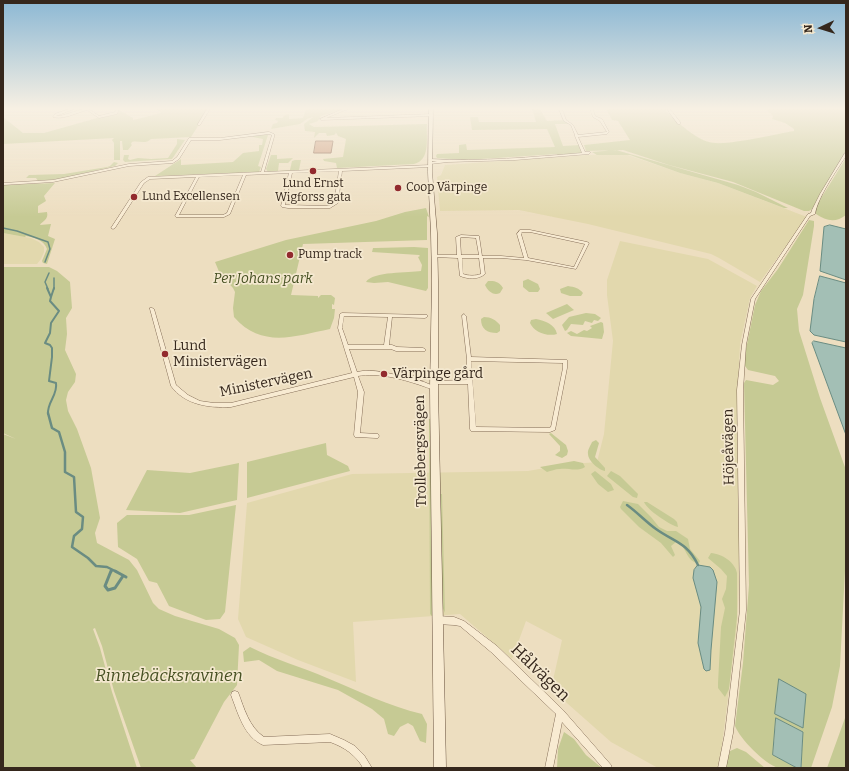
<!DOCTYPE html>
<html>
<head>
<meta charset="utf-8">
<style>
	body { margin:0 }
	#map { position:relative; width:849px; height:771px; overflow:hidden; background:#eddec0; font-family:Bitter,serif }
	canvas { display:block }
	.frame { position:absolute; inset:0; border:4px solid #35271c; pointer-events:none }
	.north { position:absolute; left:801px; top:8px; width:40px; height:40px; -webkit-text-stroke:3px #f4e8cf; paint-order:stroke; rotate:266deg; font-size:11px; font-weight:700; line-height:16px; text-align:center; color:#35271c }
	.north::after { content:''; display:block; margin:auto; width:14px; height:18px; background:#35271c; clip-path:polygon(50% 0,100% 100%,50% 72%,0 100%) }
</style>
</head>
<body>
<div id="map">
<canvas width="849" height="771"></canvas>
<div class="frame"></div>
<div class="north">N</div>
</div>
<script>
const ctx = document.querySelector('canvas').getContext('2d');
ctx.lineJoin = 'round';
function paint(path, color) { ctx.fillStyle = color; ctx.fill(path, 'evenodd'); }
function trace(path, color, width, dash) { ctx.strokeStyle = color; ctx.lineWidth = width; ctx.lineCap = dash ? 'butt' : 'round'; ctx.setLineDash(dash || []); ctx.stroke(path); }
function write(font, color, halo, rows, align = 'center') {
  ctx.font = font + ' Bitter,serif'; ctx.lineWidth = 3.5; ctx.setLineDash([]); ctx.textBaseline = 'middle'; ctx.strokeStyle = halo; ctx.fillStyle = color; for (const [text, x, y, turn = 0] of rows) {
    ctx.save(); ctx.translate(x, y); ctx.rotate((+turn || 0) * Math.PI / 180); ctx.textAlign = isNaN(turn) ? turn : align; if (halo) ctx.strokeText(text, 0, 0); ctx.fillText(text, 0, 0); ctx.restore();
  }
}
paint(new Path2D(`
	M625 154 680 173 718 183 807 217 760 282 719 258 711 254 588 224 519 210 440 211 437 177 441 175 445 165 586 155Z
	M3 233 31 238 39 242 44 247V252L41 259 37 264H3Z
	M620 241 708 259 757 286 750 298 740 344 738 388 740 559 737 627 719 768H658L611 742 551 689 562 640 526 621 512 659 460 614 353 622 356 682 298 660 246 637 238 619 247 503 352 474 528 471 562 465 597 462 604 434 613 341 607 295V280Z`), '#e2d8ad');
paint(new Path2D(`
	M157 109H209L191 137 151 139C145 145 138 140 132 142L131 144 132 145 128 150H123L122 141H120V160H114V143L112 140 114 138 3 144V117L23 133H44L118 112 119 110 133 118V120L161 113Z
	M306 109H344L321 116 318 121 309 124 314 127 427 124C426 138 431 160 414 164L337 168 336 163 324 161 323 159 343 157 346 139 338 136 335 131 336 133 334 135 327 136 326 133H319L314 138 315 132 305 131 304 124 313 117 307 119 300 124 271 129 273 124 277 123 278 121 275 120 276 118H282L285 115 289 114V119L303 118Z
	M532 109H540L547 121 565 120 571 124H555L563 146 580 145 584 153 557 156V154L465 160 437 158 436 156 437 154 459 153V145L466 144 467 150 555 147 547 129 472 130 470 117H478L479 122H536Z
	M606 109H665C674 120 696 139 709 142 724 147 775 134 794 131V129L785 123 772 119 773 116 766 109H846V151L812 209 809 211H804L733 182 669 165 623 150 586 151 584 145 630 140 618 121 612 120Z
	M267 134 268 135 258 166 261 167 259 172 155 176 181 159V165L233 162 243 153 259 151V145H262L263 139 253 137V136Z
	M177 139 185 140 172 159 125 162 123 160 124 155H129L128 159 130 160 138 158 151 159 168 158 177 144Z
	M616 150 738 185 756 192 788 208H784L718 183 680 173 630 155H597L592 152Z
	M271 155H277V159L293 158 288 163H279L278 171 290 170 292 161 295 160H301L299 170 268 172 266 169Z
	M846 158V215C836 223 826 221 816 214L815 211 818 203Z
	M114 162 118 163 115 166 60 179 38 181 36 178H26L29 175 64 174 107 167 110 166Z
	M55 183 44 196 46 201 38 206V213L47 212C49 220 42 221 40 225L51 224 48 236 55 239 47 264 43 263 42 261 47 249C44 240 35 238 26 236L25 237 3 233V185Z
	M426 208 429 217 427 216V240L303 244 291 295 318 296V298L321 295H331L335 298 334 305 332 304V309H335L334 318 330 329C295 336 262 349 234 317L233 308 235 292 233 288 220 274 215 262 286 240 376 221 405 212Z
	M809 220 814 221V226L803 295 797 309 799 331 820 398 846 470V552L840 666 832 707 811 768H801L803 732 776 718 773 755 797 768C791 768 783 769 778 768 764 763 740 739 735 726L743 663 749 585 744 383 746 380 773 385 779 381 775 376 748 370 745 366 744 359 755 305 761 291 778 269Z
	M414 247 428 248V288L426 291 388 282 374 283 366 282C373 271 409 273 421 271L422 265 418 257 420 256 419 255 372 252 373 248H376Z
	M3 267H49L57 271 70 282 72 308 66 318 67 334 65 350 76 374 75 382 68 392 66 400 68 411 77 429 91 468 100 518 95 533 97 543 129 560 137 570 153 603 159 609 175 616 219 629 235 638 239 645 237 685 224 702 194 759 190 760 197 768H141L114 691 102 646 95 628 93 629 100 648 112 692 137 768H3V434L16 439 3 433Z
	M528 279 538 284 540 289 538 292H529L523 287V281Z
	M488 281C494 281 499 281 503 288L500 293C493 296 488 291 485 285Z
	M568 286C574 287 579 288 583 293L581 296H570L561 293 560 289Z
	M567 304 574 310 553 319 546 313Z
	M586 313 595 314 601 318 598 321 594 320 592 323 585 321 583 325 571 324 567 330 565 331 562 325 569 317Z
	M484 317C491 317 496 320 500 325V331L497 333C487 333 481 329 481 319Z
	M536 319C545 321 555 324 557 334 547 337 534 332 530 323L531 320Z
	M601 322 603 323 604 332 602 339 571 336 567 333 571 331 577 334 584 330 587 331 592 328 590 326Z
	M429 419H431L434 614 432 616 430 614Z
	M551 433 566 445 568 451 567 455 562 458 555 455 560 451V446L549 434Z
	M596 440 599 443 595 457 605 468V471C599 470 588 461 588 454 587 450 591 445 592 442Z
	M326 443 327 455 348 466 350 471 247 498V462Z
	M574 461 583 463 585 467C578 472 568 468 560 469 555 469 551 471 547 472L540 467Z
	M239 463 237 500 180 513 126 510 147 470 190 473Z
	M595 471 611 484 614 490 608 492 598 484 591 474Z
	M611 471 620 476 638 494 637 498 633 497 607 476Z
	M440 494H442L445 613 442 606Z
	M623 501 638 504 651 517 659 527 667 531H676L688 539 690 549 700 561 699 563C686 563 687 545 676 542L671 546 675 555 673 557 661 543 639 527 621 509 620 507Z
	M644 502H647L674 519 677 522 678 527C670 525 647 510 644 502Z
	M236 505 225 612 220 619 206 620 169 606 157 583 149 581 137 559 118 547 117 523 127 515H189Z
	M711 553C722 554 735 562 737 573V617L729 689 725 697 718 688V683L721 627 725 608 722 599 726 589 727 576 721 569 708 558Z
	M250 647C275 660 302 667 327 678 359 691 388 706 422 714L427 724 426 743 420 741 413 726 408 723 400 727 394 736 388 734 384 719 372 709 338 690 277 671 259 660 244 662 243 652Z
	M845 718 846 768H827Z
	M564 732 574 739 586 755 602 768H557L558 749Z
	M737 748 746 752 765 768H725L730 751Z`), '#c6ca94');
const water = new Path2D(`
	M830 225 846 229V280L820 271 824 227Z
	M820 276 846 283V342L814 335 810 331 814 299Z
	M814 341 846 348V435L812 343Z
	M698 565 710 567 713 570 717 582 711 650 710 670 706 671 704 669 698 643 701 607 693 578 694 570Z
	M779 679 806 694 803 728 775 714Z
	M776 718 803 732 801 768H797L773 755Z`);
paint(water, '#a3bfb5');
trace(water, '#6a8c82', 1);
trace(new Path2D(`
	M3 228 17 231 48 242 50 249 45 262
	M48 289 45 282 49 273
	M54 289V278`), '#6a8c82', 1.5);
trace(new Path2D(`
	M47 288 51 297 50 301 59 311 51 323 50 333 45 343 50 345 52 348V357L49 381 56 383C58 395 47 402 48 414
	M51 297 54 288`), '#6a8c82', 2);
trace(new Path2D(`
	M48 413 52 428 59 432 65 452V472L74 477 76 512 83 517 82 529 74 536 72 547 88 558 96 566 107 567 117 572
	M627 505C637 512 646 522 656 529 674 542 687 542 698 565
	M111 572 112 570`), '#6a8c82', 2.5);
trace(new Path2D(`
	M111 571 105 586 108 590 115 588 123 576
	M115 571 126 577`), '#6a8c82', 3);
const building = new Path2D(`
	M316 141H333L331 153H314Z`);
paint(building, '#ca9676');
trace(building, '#83583f', 1);
const street = new Path2D(`
	M69 109H74L56 116H60L83 109H89L99 116 115 112 116 109H119L117 114 99 118 87 110C76 113 63 120 53 117L55 114Z
	M207 109H210L200 125H198V124Z
	M343 109H348L326 118 432 114 433 115 432 116 321 120 320 119Z
	M559 109H562L566 120 573 125 578 135 607 132 600 121 593 117 590 109H593L595 116 602 119 609 132 607 134 578 137 585 152H590V153L589 154 515 160 448 162 430 164 428 163 437 161H429V159H430C481 162 532 157 582 153L575 136V135L571 125 564 121Z
	M667 109H670L680 122V124H678Z
	M269 132 274 134V137L264 172 430 165 432 166 430 167 342 171 338 203 330 208H288L282 207 281 206 289 173 246 175 230 214 224 217H176L175 216 196 177 150 179 144 183 115 228 113 229 111 228 141 182 148 177 261 172 272 135 269 134 220 140H191L179 159 173 163 129 166 53 182 3 185V183L53 180 129 164 172 161 177 157 189 138H220ZM339 171 334 203 329 206 285 205 292 173ZM243 175 227 213 223 215H179L199 177Z
	M845 153H846V156C836 171 818 197 815 214L810 216 755 299 746 345 743 390 746 610 733 733 726 768H718L725 733 740 610 737 390 742 345 751 299 808 214 811 213 812 210 820 194Z
	M520 230H530L587 242 589 243 576 269 526 260 501 258H483L485 274C478 280 468 279 460 276L458 258 434 257 432 256 434 255H457L456 237 461 235 479 236 482 256H501L524 258 517 234ZM522 232H530L585 244 574 267 528 258 521 234ZM461 237 476 238 479 255H461L460 238ZM462 258H479L481 274C475 276 469 276 463 274Z
	M150 308H152L154 309 176 385 188 395 200 401 214 403H231L352 373 338 328 340 314 342 313 427 315V317L425 318 392 317 389 345H392L397 347 423 348 425 349V351H396L391 349H349L357 372C373 368 390 374 406 377L408 376H422L434 373 436 374V376L422 380H417L424 382 436 387 437 388 436 389 434 390C415 383 394 376 374 375 368 375 363 375 358 376L364 392 360 433 378 434 379 436 378 438H376L357 437H355L354 435 358 392 354 377 231 407C209 408 185 405 171 386L150 309ZM344 316 388 317 384 345H348L342 328Z
	M464 314 466 316 471 357 567 360V368L555 430 550 432 471 431 470 429 468 384H432V382L434 381 467 380V359L462 316ZM471 361 563 363V368L551 427 549 428 476 427Z
	M437 616 454 617 464 621 497 646 563 710 611 765 612 768H603L562 722 553 768H545L556 714 491 652 460 626 454 625 437 624 433 620Z
	M235 691 238 692C244 708 249 727 264 737L330 734 344 740 355 746 364 755 372 768H363C356 755 344 747 330 742L263 745C244 737 238 713 231 695L232 692Z`);
const secondary = new Path2D(`
	M429 109H433L432 172 437 233 438 281V388L446 768H434L430 388 432 281 431 233 428 172Z`);
trace(street, '#856e58', 1);
trace(secondary, '#67503c', 1);
paint(street, '#f8ebd2');
paint(secondary, '#f8ebd2');
const sky = ctx.createLinearGradient(0, 0, 0, 217);
sky.addColorStop(0, '#8cb8d4');
sky.addColorStop(0.5, '#f7f0e3');
sky.addColorStop(1, '#f7f0e300');
ctx.fillStyle = sky;
ctx.fillRect(0, 0, 849, 217);
for (const [x, y, r, color] of [
	[313,171,4,"#922a2e"],
	[398,188,4,"#922a2e"],
	[134,197,4,"#922a2e"],
	[290,255,4,"#922a2e"],
	[165,354,4,"#922a2e"],
	[384,374,4,"#922a2e"]
]) { const dot = new Path2D(); dot.arc(x, y, r, 0, 2 * Math.PI); ctx.fillStyle = color; ctx.fill(dot); trace(dot, '#f4e8cf', 1.5); }
write('12px', '#35271c', '#f4e8cf', [
	["Lund Ernst",313,184,"center"],
	["Wigforss gata",313,198,"center"],
	["Coop Värpinge",406,188],
	["Lund Excellensen",142,197],
	["Pump track",298,255]
], 'left');
write('italic 14px', '#475123', '#f4e8cf', [
	["Per Johans park",263,279]
]);
write('14px', '#35271c', '#f4e8cf', [
	["Lund",173,346],
	["Ministervägen",173,362],
	["Värpinge gård",392,374]
], 'left');
write('14px', '#35271c', '#f4e8cf', [
	["Ministervägen",266,383,-12],
	["Höjeåvägen",729,447,-91],
	["Trollebergsvägen",421,451,-91]
]);
write('17px', '#35271c', '#f4e8cf', [
	["Hålvägen",540,673,44]
]);
write('italic 17px', '#475123', '#f4e8cf', [
	["Rinnebäcksravinen",169,676]
]);
</script>
</body>
</html>
